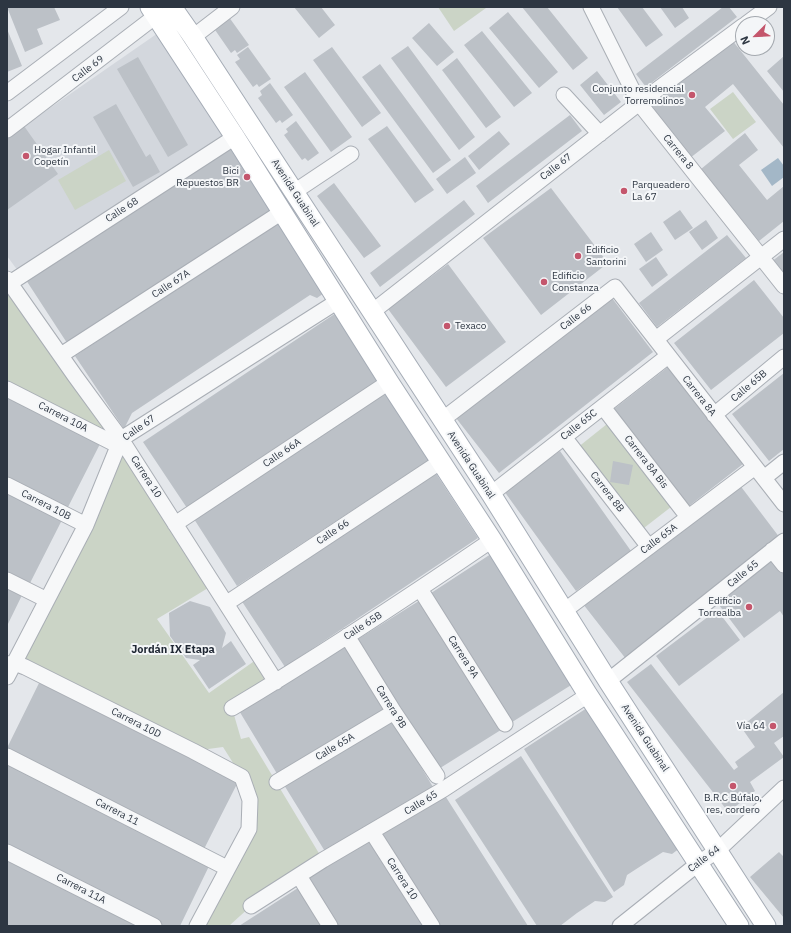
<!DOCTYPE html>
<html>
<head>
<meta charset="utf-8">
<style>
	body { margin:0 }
	#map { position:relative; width:791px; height:933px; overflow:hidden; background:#e4e7eb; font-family:"IBM Plex Sans",sans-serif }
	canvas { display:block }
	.frame { position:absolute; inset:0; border:8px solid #2d3642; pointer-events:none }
	.north { position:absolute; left:735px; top:16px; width:40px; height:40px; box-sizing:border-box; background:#f4f6f8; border:1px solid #a4a9af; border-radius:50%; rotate:246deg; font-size:11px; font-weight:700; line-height:16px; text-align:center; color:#2d3642 }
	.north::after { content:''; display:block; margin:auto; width:14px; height:18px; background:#c4566c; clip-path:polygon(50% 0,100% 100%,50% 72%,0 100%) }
</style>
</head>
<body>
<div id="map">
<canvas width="791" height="933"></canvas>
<div class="frame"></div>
<div class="north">N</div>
</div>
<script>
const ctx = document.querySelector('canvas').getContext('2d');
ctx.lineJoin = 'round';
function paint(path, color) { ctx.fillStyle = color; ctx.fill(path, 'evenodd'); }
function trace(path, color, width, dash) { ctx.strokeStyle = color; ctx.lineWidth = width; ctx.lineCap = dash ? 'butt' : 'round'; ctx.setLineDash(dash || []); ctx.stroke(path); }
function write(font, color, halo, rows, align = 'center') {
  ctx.font = font + ' "IBM Plex Sans",sans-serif'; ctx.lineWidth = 4; ctx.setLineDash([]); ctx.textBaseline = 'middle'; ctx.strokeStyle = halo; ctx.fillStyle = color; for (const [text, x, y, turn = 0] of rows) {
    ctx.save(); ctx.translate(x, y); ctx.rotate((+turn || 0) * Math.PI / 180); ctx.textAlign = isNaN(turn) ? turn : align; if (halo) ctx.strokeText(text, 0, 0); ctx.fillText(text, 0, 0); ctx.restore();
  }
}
paint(new Path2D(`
	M158 33 227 139 18 271 7 256V210L24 126Z`), '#d3d7dd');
paint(new Path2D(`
	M438 7H485L486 8 454 31Z
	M733 92 756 122 733 139 710 109Z
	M109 150 126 181 75 210 58 180Z
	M7 279 213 585 157 619 209 693 260 657 276 682 232 708 241 739 249 737 323 860 251 906 230 925 231 926H197L249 829 242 777 223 747 193 751 15 663 119 446 7 389Z
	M607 424 671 507 640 531 577 448Z`), '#cbd4c6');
paint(new Path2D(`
	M778 158 784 166V177L772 186 761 170Z`), '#a3b7c7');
paint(new Path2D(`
	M7 7H54L60 20 37 29 43 44 25 52Z
	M294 7H321L335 25 319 38Z
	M522 7H547L588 58 573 70Z
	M617 7H642L663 35 646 47Z
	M660 7H682L689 18 675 28Z
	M723 7H729L737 17 646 87 636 74Z
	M508 12 558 72 539 88 489 28Z
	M226 13 249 45 237 53 235 50 231 53 213 27Z
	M429 23 454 52 437 66 412 38Z
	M7 29 22 66 7 72Z
	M482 31 532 93 514 107 464 45Z
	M732 40 784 105V148L733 84 705 107 725 131 690 158 649 107Z
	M408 46 475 137 459 150 391 58Z
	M248 47 271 79 259 87 257 84 253 87 235 62 240 59 237 55Z
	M332 47 381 113 362 127 313 60Z
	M784 56V92L767 71Z
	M138 57 188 145 168 157 117 69Z
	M457 58 501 117 486 128 442 70Z
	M380 64 451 160 433 173 362 77Z
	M597 71 621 102 604 115 580 85Z
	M305 72 352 137 331 152 284 87Z
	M270 83 293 115 282 123 280 120 276 123 258 98 262 95 260 91Z
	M116 104 146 157 150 154 160 172 133 187 93 117Z
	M570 115 582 131 488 203 476 186Z
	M296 121 319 153 308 161 305 158 302 160 284 135 288 132 286 129Z
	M24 126 58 174 7 210V138Z
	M387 126 434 190 415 203 368 139Z
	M499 131 510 144 479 170 468 156Z
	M745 133 758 150 739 165 767 200 784 186V221L759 241 701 169Z
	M230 144 273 210 69 346 26 280Z
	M465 157 476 173 447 194 436 179Z
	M334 183 381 246 364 258 317 196Z
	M551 188 608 263 541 315 483 238Z
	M464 200 475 214 380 287 370 273Z
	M680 210 693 228 675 240 663 222Z
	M279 220 327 291 317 298 310 295 132 413 124 429 75 356Z
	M706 220 718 238 702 250 689 232Z
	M651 232 663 250 646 262 634 244Z
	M727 235 746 258 657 327 639 303Z
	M784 252V279L771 262Z
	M656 257 668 275 652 287 639 269Z
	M448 264 506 342 446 387 388 309Z
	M754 280 784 318V333L711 390 674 343Z
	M612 298 653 352 499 473 456 418Z
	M336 313 380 379 187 508 143 442Z
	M668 367 743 464 689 506 614 409Z
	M784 373V449L769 461 732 414Z
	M7 392 102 440 66 511 7 481Z
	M388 392 432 458 237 586 194 519Z
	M560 451 631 551 576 591 504 491Z
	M613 461 633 465 629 485 610 482Z
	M435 472 478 538 285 667 241 600Z
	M739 484 780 538 626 659 583 604Z
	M7 487 64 516 28 587 7 576Z
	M494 552 576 682 509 724 428 595Z
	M775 557 784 568V617L780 611 744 638 716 601Z
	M7 582 24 591 7 626Z
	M422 599 504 728 437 770 355 641Z
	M190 601 210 607 226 633 222 648 231 641 246 664 209 689 193 665 200 660 186 658 170 636 169 613Z
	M717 610 740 640 679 686 656 656Z
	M346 643 387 711 279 777 238 709Z
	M651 664 734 770 738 767 735 762 755 747 741 727 784 692V736L774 743 784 757 750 782 755 791 731 810 726 809 627 682Z
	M41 679 239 780 203 851 7 751V748Z
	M590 706 680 848 672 854 663 852 644 864 627 875 624 885 614 892 524 749Z
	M392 719 433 787 326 853 284 785Z
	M521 756 613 897 605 902 595 901 577 913 560 926H537L455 800Z
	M7 760 211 862 180 926H161L7 849Z
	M444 794 528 926H434L377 837Z
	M371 837 428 926H334L305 880Z
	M779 852 784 857V918L750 877Z
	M7 855 149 926H7Z
	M301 886 327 926H239Z`), '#bcc1c7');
const minor = new Path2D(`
	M591 7 639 103 784 286
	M746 24 769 7
	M193 37 232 7
	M7 93 121 7
	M564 95 600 134
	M7 130 165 9
	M294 192 351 154
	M7 279 75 376 121 439 276 682
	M10 283 235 137
	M372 312 639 103 743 26
	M656 339 784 239
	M61 355 282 212
	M7 389 119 446
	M603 407 688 517
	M714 415 784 357
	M442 420 615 287 784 504
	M564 437 649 547
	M764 478 784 462
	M7 485 86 525
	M491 494 668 356
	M175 524 389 382
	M772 550 784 565
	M7 580 47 600
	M420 589 505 724
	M227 603 440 462
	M564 611 755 467
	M347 636 394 712 437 776
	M7 664 15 663 25 667 193 751 242 777 250 800 249 829 197 926
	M7 677 86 525 121 439 338 301
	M608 681 784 541
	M232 708C321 655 407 598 492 540
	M7 756 227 868
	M277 782 394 712
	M372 832 432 926
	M7 852 154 926
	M299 876 330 926
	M251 906 323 860 444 789 588 695
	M620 926 699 863 718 850 784 788`);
const major = new Path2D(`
	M150 7 235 137 389 382 492 540 588 695 739 926
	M172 7 193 37 491 494 608 681 766 926`);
trace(minor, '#a9aeb5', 17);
trace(major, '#a5acb6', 21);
trace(minor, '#f7f8f9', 15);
trace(major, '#fff', 19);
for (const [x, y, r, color] of [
	[692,95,4,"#c4566c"],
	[26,156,4,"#c4566c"],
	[247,177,4,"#c4566c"],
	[624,191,4,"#c4566c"],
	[578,256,4,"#c4566c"],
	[544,282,4,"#c4566c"],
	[447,326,4,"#c4566c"],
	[749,607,4,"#c4566c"],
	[773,726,4,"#c4566c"],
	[733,786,4,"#c4566c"]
]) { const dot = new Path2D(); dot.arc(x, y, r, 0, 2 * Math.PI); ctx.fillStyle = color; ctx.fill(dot); trace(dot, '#f4f6f8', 1.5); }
write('10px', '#2d3642', '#f4f6f8', [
	["Calle 69",88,69,-37],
	["Carrera 8",678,152,51],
	["Calle 67",556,167,-38],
	["Avenida Guabinal",295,193,57],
	["Calle 68",122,210,-33],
	["Calle 67A",171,284,-33],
	["Calle 66",576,317,-38],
	["Calle 65B",749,386,-40],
	["Carrera 8A",699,396,52],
	["Carrera 10A",63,417,27],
	["Calle 65C",579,425,-38],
	["Calle 67",139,428,-35],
	["Calle 66A",282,453,-34],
	["Carrera 8A Bis",646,462,52],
	["Avenida Guabinal",471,465,57],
	["Carrera 10",146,477,57],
	["Carrera 8B",607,492,52],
	["Carrera 10B",46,505,27],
	["Calle 66",333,532,-34],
	["Calle 65A",659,539,-37],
	["Calle 65",743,574,-39],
	["Calle 65B",363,626,-33],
	["Carrera 9A",463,657,58],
	["Carrera 9B",391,707,58],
	["Carrera 10D",136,723,27],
	["Avenida Guabinal",645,738,57],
	["Calle 65A",335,747,-31],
	["Calle 65",421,803,-31],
	["Carrera 11",117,812,27],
	["Calle 64",704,859,-37],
	["Carrera 10",402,879,57],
	["Carrera 11A",81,889,27]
]);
write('10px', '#2d3642', '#f4f6f8', [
	["Conjunto residencial",684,89,"right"],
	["Torremolinos",684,101,"right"],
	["Hogar Infantil",34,150],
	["Copetín",34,162],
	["Bici",239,171,"right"],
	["Repuestos BR",239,183,"right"],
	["Parqueadero",632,185],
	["La 67",632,197],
	["Edificio",586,250],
	["Santorini",586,262],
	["Edificio",552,276],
	["Constanza",552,288],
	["Texaco",455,326],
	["Edificio",741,601,"right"],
	["Torrealba",741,613,"right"],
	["Vía 64",765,726,"right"],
	["B.R.C Búfalo,",733,798,"center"],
	["res, cordero",733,810,"center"]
], 'left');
write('bold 11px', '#1f2733', '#f4f6f8', [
	["Jordán IX Etapa",173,650]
]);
</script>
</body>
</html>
